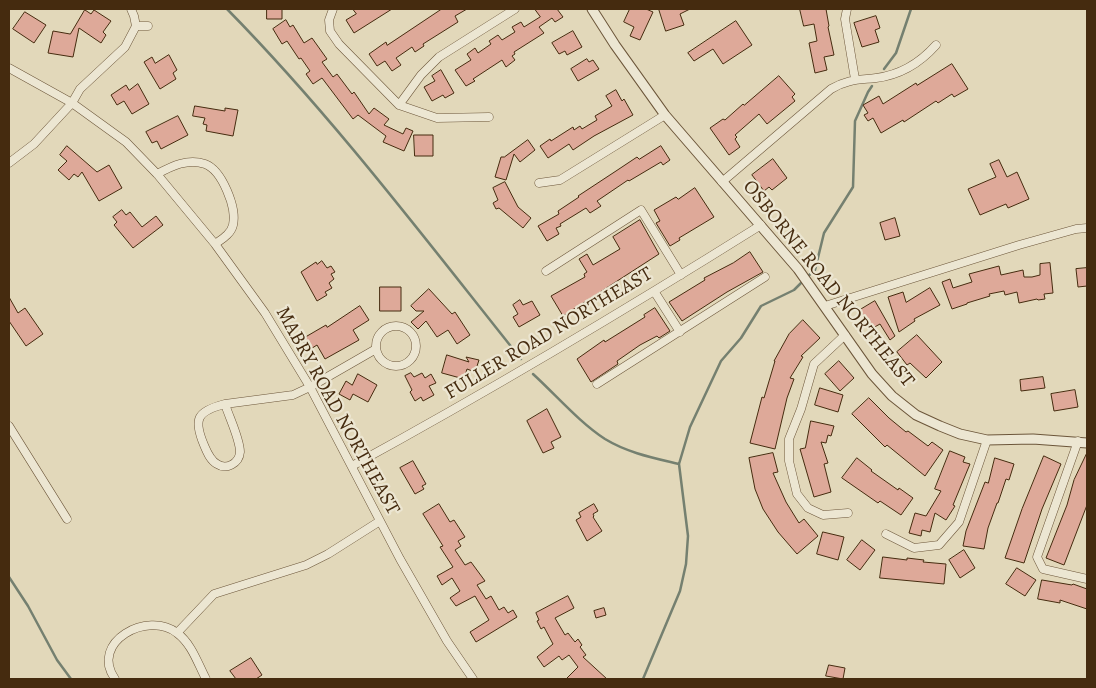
<!DOCTYPE html>
<html>
<head>
<meta charset="utf-8">
<style>
	body { margin:0 }
	#map { position:relative; width:1096px; height:688px; overflow:hidden; background:#e2d8ba; font-family:Alegreya,serif }
	canvas { display:block }
	.frame { position:absolute; inset:0; border:10px solid #452b0f; pointer-events:none }
</style>
</head>
<body>
<div id="map">
<canvas width="1096" height="688"></canvas>
<div class="frame"></div>
</div>
<script>
const ctx = document.querySelector('canvas').getContext('2d');
ctx.lineJoin = 'round';
function trace(path, color, width, dash) { ctx.strokeStyle = color; ctx.lineWidth = width; ctx.lineCap = dash ? 'butt' : 'round'; ctx.setLineDash(dash || []); ctx.stroke(path); }
function paint(path, color) { ctx.fillStyle = color; ctx.fill(path, 'evenodd'); }
function write(font, color, halo, rows, align = 'center') {
  ctx.font = font + ' Alegreya,serif'; ctx.lineWidth = 4.5; ctx.setLineDash([]); ctx.textBaseline = 'middle'; ctx.strokeStyle = halo; ctx.fillStyle = color; for (const [text, x, y, turn = 0] of rows) {
    ctx.save(); ctx.translate(x, y); ctx.rotate((+turn || 0) * Math.PI / 180); ctx.textAlign = isNaN(turn) ? turn : align; if (halo) ctx.strokeText(text, 0, 0); ctx.fillText(text, 0, 0); ctx.restore();
  }
}
trace(new Path2D(`
	M227 9C334 118 426 240 521 359
	M884 69 896 53 911 9
	M807 277 815 270 824 233 853 187 855 121 868 92 872 86
	M533 374C556 395 580 423 605 439 628 453 654 458 679 464
	M9 577 28 606 57 660 71 679
	M643 679 680 591 686 564 688 536 679 464 690 427 721 361 741 338 761 306 794 290 803 281`), '#758070', 2.5);
const building = new Path2D(`
	M267 9H282V19H267Z
	M353 9H392L354 33 346 20 356 14Z
	M442 9H467L455 16 458 22 423 44 424 46 415 52 412 47 396 58 401 65 392 71 385 61 377 66 369 54 386 42 387 45Z
	M535 9H557L563 17 555 22 552 18 539 27 544 33 514 52 515 54 512 56 515 60 506 67 502 60 473 79 475 81 466 86 455 70 471 60 467 54 475 48 478 53 491 44 489 41 498 35 502 40 515 32 512 27 521 22 524 27 540 17Z
	M630 9H646L653 12 640 40 630 36 634 27 624 22Z
	M659 9H690L680 14 684 25 666 31Z
	M800 9H826L829 26 828 27 834 55 824 57 827 70 815 73 809 43 817 41 814 24 804 26Z
	M85 10 91 14 94 10 111 21 103 32 106 35 101 43 79 28 73 57 48 53 53 31 70 34Z
	M25 12 46 25 34 43 13 29Z
	M876 16 880 28 875 30 879 42 862 47 854 23Z
	M286 20 290 27 293 25 304 43 312 38 327 59 322 62 333 77 337 74 352 94 354 92 369 114 374 108 389 119 384 125 403 134 406 128 413 131 404 151 383 142 386 136 358 115 353 119 322 78 313 84 306 74 310 71 301 58 299 59 287 41 282 44 273 29Z
	M736 21 752 45 723 64 713 49 694 61 688 53Z
	M573 31 582 47 567 55 565 51 559 54 552 43Z
	M169 55 177 70 173 73 176 79 160 89 144 62 152 57 155 63Z
	M587 59 589 62 593 60 599 69 578 81 571 69Z
	M952 64 968 89 954 97 952 94 938 103 936 101 904 122 903 120 881 133 873 118 868 121 864 115 868 113 863 105 879 96 883 104 916 83 917 85Z
	M441 70 454 93 445 98 443 95 432 101 424 87 435 81 432 76Z
	M779 76 795 94 792 97 795 101 767 124 759 114 735 135 737 137 735 139 740 147 729 155 710 128 723 119 725 120 743 104 744 105Z
	M138 84 149 104 132 114 124 101 117 105 111 95 126 85 129 90Z
	M616 90 622 101 624 99 633 115 594 136 573 150 569 144 548 158 540 146 550 139 551 141 573 127 574 130 580 126 582 129 597 120 595 116 612 106 606 96Z
	M195 106 225 111V108L238 110 233 136 206 131 207 125 203 124 205 118 193 116Z
	M178 116 188 135 161 149 157 141 152 143 146 132Z
	M414 135H433V156H415Z
	M528 140 535 150 520 162 514 154 506 180 495 177 501 157H504Z
	M67 146 97 172 109 165 122 188 99 201 82 172 78 177 74 174 69 180 58 170 67 161 60 155Z
	M661 146 670 160 663 165 661 162 629 181 628 180 597 201 601 206 590 213 586 208 560 224 561 226 556 228 559 234 547 241 538 226 559 214 558 211 579 197 578 196 616 171 637 157 639 159Z
	M773 159 787 178 772 190 769 187 764 191 752 175Z
	M999 160 1007 177 1017 172 1029 199 1008 208 1006 204 980 215 968 189 996 177 990 164Z
	M505 182 518 207 531 218 523 228 499 208 496 209 493 203 498 200 493 188Z
	M695 188 714 217 679 238 680 240 670 246 656 223 660 221 654 210 676 197 678 199Z
	M122 210 126 215 130 212 142 227 156 216 163 225 133 248 114 225 117 222 113 217Z
	M895 218 900 236 885 240 880 223Z
	M640 220 659 254 563 316 551 296 585 277 584 274 587 272 579 259 587 254 593 265 620 249 613 237Z
	M750 252 763 272 727 292 682 321 669 302 705 280 704 278 733 263Z
	M322 261 327 268 331 266 335 272 331 274 334 279 329 283 332 288 325 292 327 295 317 301 301 272 316 262 317 264Z
	M1050 263 1053 293 1044 294 1045 299 1038 300 1037 299 1019 303 1017 292 1005 295 1004 291 989 294 990 296 967 303V304L952 309 942 282 950 279 953 288 972 282 969 274 999 266 1001 275 1023 270 1024 277H1032L1040 275V264Z
	M1087 268V286L1078 287 1076 269Z
	M380 287H401V311H380Z
	M930 288 940 305 914 319 915 321 899 332 888 297 903 292 906 302Z
	M429 289 452 314 455 312 470 335 457 344 448 330 437 337 426 321 418 329 411 322 424 311H416L411 306Z
	M9 297 18 313 25 308 43 334 26 346 9 321Z
	M520 300 523 305 532 301 540 315 519 327 513 317 518 314 513 305Z
	M875 301 895 336 890 340 880 324 871 329 860 310Z
	M360 306 369 320 353 330 359 340 325 359 317 345 309 350 302 339 326 325 327 327Z
	M655 308 670 331 659 338 657 336 640 345 617 361 618 364 591 382 577 359 604 340 605 342 645 317 644 315Z
	M803 320 820 338 801 356 803 357 790 378 794 379 787 398 775 449 750 443 762 397 764 398 775 361H774L789 334Z
	M917 335 942 362 926 378 910 363 907 365 897 352Z
	M447 355 469 362 466 357 479 360 475 372 467 369 464 379 442 373Z
	M839 361 854 378 840 391 825 374Z
	M411 373 414 377 422 373 425 378 431 374 436 383 429 386 434 395 423 401 421 397 415 401 410 392 412 390 405 376Z
	M358 374 377 385 368 402 353 394 350 400 339 394 346 381 352 385Z
	M1043 377 1045 388 1021 391 1020 380Z
	M820 388 843 395 838 412 815 405Z
	M1075 390 1078 407 1054 411 1051 394Z
	M869 398 889 418 906 432 908 431 928 446 932 442 943 450 925 476 887 445 885 447 852 414Z
	M547 409 561 437 551 442 554 448 543 453 527 421Z
	M811 421 834 426 831 436 828 435 826 443 821 442 828 463 824 464 831 492 814 497 800 449 805 448Z
	M950 451 965 457 963 462 970 464 953 505 955 506 946 520 935 513 930 532 922 530 921 536 909 533 915 513 926 516 941 491 935 489Z
	M773 453 778 472 773 473 786 502 799 523 804 519 818 536 797 554 778 532 763 509 755 489 749 458Z
	M1087 453V505L1064 565 1046 558 1067 505 1074 480Z
	M1044 456 1061 464 1042 509 1024 563 1005 558 1022 509Z
	M857 458 872 470 871 471 898 490 899 488 913 498 901 515 880 501 878 503 842 478Z
	M995 458 1014 464 1009 480 1006 479 998 503H997L988 528 984 549 963 546 966 531 985 482 988 483Z
	M413 461 426 484 422 486 424 489 415 494 400 468Z
	M439 504 450 522 454 520 465 537 458 541 461 546 455 550 465 565 471 562 485 581 477 585 486 599 491 596 499 610 504 607 508 613 513 610 517 617 476 642 470 632 489 620 475 596 456 606 450 598 460 591 452 578 442 585 437 576 453 567 440 547 443 546 423 514Z
	M594 504 598 511 593 514 594 516 593 517 602 531 587 541 576 520 581 517 579 513Z
	M823 532 844 537 838 560 817 554Z
	M862 540 875 550 860 570 847 560Z
	M964 550 975 568 960 578 949 560Z
	M883 557 907 560V558L924 560 923 562 946 564 944 584 880 578Z
	M1017 568 1036 580 1025 596 1006 584Z
	M1042 580 1072 585 1073 584 1087 589V609L1060 600V603L1038 599Z
	M568 596 574 608 555 618 565 635 568 633 575 642 578 639 582 645 580 647 586 655 583 657 607 679H566L578 667 569 655 562 660 559 656 544 667 537 657 553 644 544 627 541 629 537 621 539 620 536 613Z
	M604 608 606 615 596 618 594 611Z
	M251 658 262 675 256 679H236L230 671Z
	M829 665 845 668 843 679 826 676Z`);
paint(building, '#dea999');
trace(building, '#452b0f', 1);
const minor = new Path2D(`
	M333 9 329 20 330 31 339 44 399 105 437 118 489 117
	M847 9 845 19 855 79
	M136 26H148
	M9 68 72 103 126 142 157 174 215 244 265 313 310 387 400 559 447 641 473 679
	M399 105 421 75 439 57 515 9
	M9 163 34 144 72 103 80 89 125 47 136 26 134 16 131 9
	M157 174C172 166 188 158 205 164 222 170 237 208 233 225 231 234 222 239 215 244
	M722 182 831 89C848 79 858 80 876 78 900 75 920 63 936 45
	M539 183 560 180 665 115
	M546 271 641 210 681 275
	M654 291 680 332
	M825 306 1019 245 1076 229 1087 228
	M376 346a20 20 0 1 1 40 0a20 20 0 1 1-40 0Z
	M845 335 814 364 801 409 789 439V461L797 494 808 508 823 515 848 513
	M597 384 765 277
	M225 404C229 417 240 439 240 452 239 464 226 470 217 464 210 460 207 452 204 445 193 419 197 411 225 404Z
	M225 404 293 395 310 387 376 349
	M9 426 67 519
	M1078 441 1037 557 1043 569 1087 579
	M352 466C491 390 627 309 761 225
	M886 534 914 548 939 545 959 522 987 440
	M177 633 214 594 306 565 328 554 380 521
	M115 679C89 642 148 610 177 633 192 644 198 664 206 679`);
const tertiary = new Path2D(`
	M592 9 615 45 665 115 798 269 872 374 892 396 916 415 940 426 960 434 987 440 1033 439 1087 443`);
trace(minor, '#6c563a', 9);
trace(tertiary, '#6c563a', 11);
trace(minor, '#ece6d2', 8);
trace(tertiary, '#ece6d2', 9);
write('20px', '#452b0f', '#ece6d2', [
	["OSBORNE ROAD NORTHEAST",828,284,51],
	["FULLER ROAD NORTHEAST",549,334,-31],
	["MABRY ROAD NORTHEAST",337,411,61]
]);
</script>
</body>
</html>
